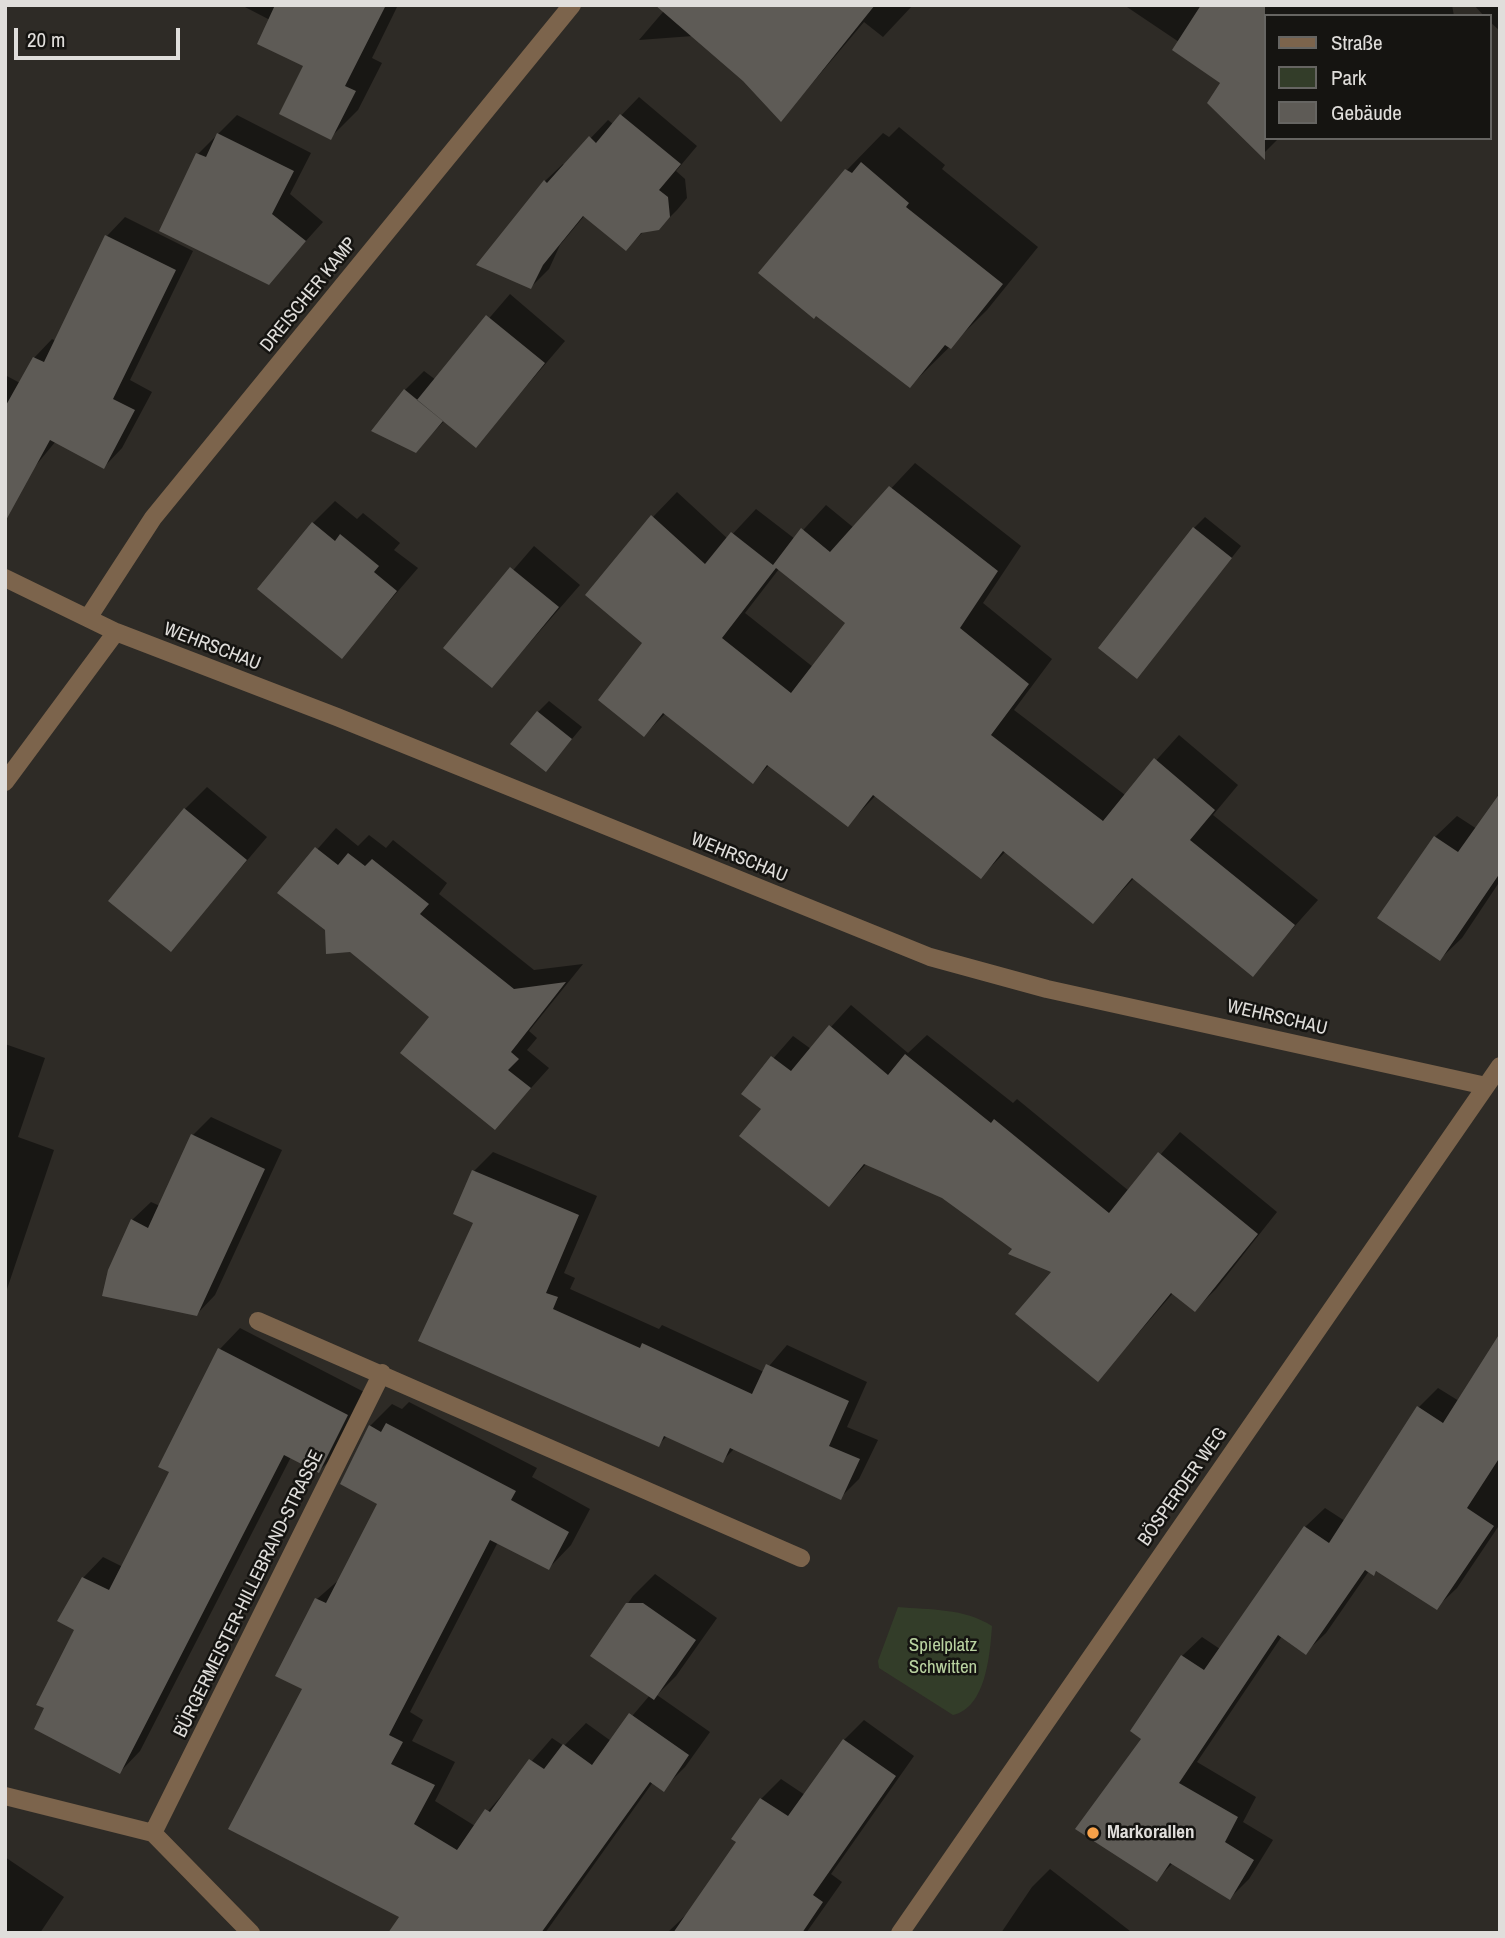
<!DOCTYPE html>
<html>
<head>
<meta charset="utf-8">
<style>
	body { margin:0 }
	#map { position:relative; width:1505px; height:1938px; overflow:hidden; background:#2e2b26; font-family:"Archivo Narrow",sans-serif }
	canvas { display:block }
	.frame { position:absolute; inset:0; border:7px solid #e0dedb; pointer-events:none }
	.legend { position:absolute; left:1264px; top:14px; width:228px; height:126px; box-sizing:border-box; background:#151411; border:2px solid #666562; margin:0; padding:9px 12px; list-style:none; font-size:21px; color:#e0dedb }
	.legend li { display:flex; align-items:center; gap:14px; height:35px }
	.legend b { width:35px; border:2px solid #666562 }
	.scale { position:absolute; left:14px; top:28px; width:166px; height:32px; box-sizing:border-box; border:4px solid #e0dedb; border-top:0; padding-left:9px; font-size:21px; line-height:24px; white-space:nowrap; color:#e0dedb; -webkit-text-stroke:5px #151411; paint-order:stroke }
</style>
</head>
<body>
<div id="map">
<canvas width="1505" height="1938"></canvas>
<div class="frame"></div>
<ul class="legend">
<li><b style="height:9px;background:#7c644c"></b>Straße</li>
<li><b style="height:19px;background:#333d29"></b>Park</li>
<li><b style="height:19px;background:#5e5b56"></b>Gebäude</li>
</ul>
<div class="scale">20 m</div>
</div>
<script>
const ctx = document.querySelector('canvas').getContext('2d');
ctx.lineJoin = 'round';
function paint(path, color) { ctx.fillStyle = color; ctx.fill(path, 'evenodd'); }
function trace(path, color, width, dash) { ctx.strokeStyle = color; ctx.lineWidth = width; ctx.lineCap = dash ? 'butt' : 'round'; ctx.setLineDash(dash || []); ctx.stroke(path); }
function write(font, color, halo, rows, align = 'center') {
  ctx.font = font + ' "Archivo Narrow",sans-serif'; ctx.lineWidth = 5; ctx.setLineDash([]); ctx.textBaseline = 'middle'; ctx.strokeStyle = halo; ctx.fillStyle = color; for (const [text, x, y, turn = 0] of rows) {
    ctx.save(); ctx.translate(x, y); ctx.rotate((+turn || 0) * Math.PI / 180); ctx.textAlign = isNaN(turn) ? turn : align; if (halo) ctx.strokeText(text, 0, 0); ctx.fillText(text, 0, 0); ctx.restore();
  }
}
paint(new Path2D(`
	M898 1607C930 1610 964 1608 992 1626 990 1654 986 1708 953 1715L879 1668 878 1661Z`), '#333d29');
paint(new Path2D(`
	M398 5 372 58 382 63 358 110 330 138 305 65 270 20 243 6Z
	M669 5H913L883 37 864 22 781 120 745 80 693 36 639 40Z
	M1124 5H1452L1454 16H1265V138H1279L1262 155 1223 83 1179 42Z
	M1474 5H1500V31L1489 21V16H1484Z
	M639 97 697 146 676 171 685 179 687 198 677 210 658 229 644 231 626 249 585 215 560 245 549 269 531 287 479 264 545 181 563 164 565 165 608 120 613 124Z
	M237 115 311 153 290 194 323 222 268 283 198 154Z
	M899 127 945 165 942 169 1038 247 987 310 910 386 761 272 847 170 883 133 889 137Z
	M125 217 193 251 130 380 152 392 122 448 104 467 56 441 32 470 5 456V375L20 383 34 358 52 339 56 341 107 236Z
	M510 294 565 341 476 445 445 420 416 451 405 390 424 371 436 380Z
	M915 463 1021 546 983 603 1052 659 1014 710 1125 795 1179 735 1238 785 1213 815 1318 900 1252 974 1134 878 1093 922 1006 851 981 877 876 795 848 825 770 764 753 782 666 713 644 735 645 643 653 517 677 492 728 539 756 509 795 539 826 505 854 528ZM779 569 848 623 813 667 745 613Z
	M335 501 357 519 363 513 400 543 394 550 418 568 342 656 313 523Z
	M1205 517 1241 546 1137 677 1194 528Z
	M534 546 580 585 492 686 446 648Z
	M549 701 582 727 546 770 538 712Z
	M207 787 267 837 171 950 185 809Z
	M1500 796V881L1462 938 1440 959 1435 837 1457 816 1477 829Z
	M336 828 358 846 369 835 386 848 393 840 447 883 439 894 534 970 583 964 529 1031 537 1038 527 1050 549 1068 495 1128 432 1017 280 892Z
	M851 1005 908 1053 927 1035 1013 1103 1017 1099 1129 1191 1180 1132 1277 1212 1216 1289 1195 1310 1173 1293 1098 1380 1054 1271 1014 1248 943 1196 867 1163 829 1205 763 1109 743 1093 793 1036 811 1049Z
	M5 1044 45 1058 18 1137 54 1150 5 1295Z
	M211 1117 282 1150 215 1295 197 1314 132 1220 151 1202 160 1206 193 1135Z
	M493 1152 597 1196 564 1273 575 1278 570 1289 659 1329 662 1325 764 1372 787 1345 867 1382 847 1427 878 1440 859 1479 840 1498 735 1448 722 1461 667 1436 658 1445 475 1222 455 1213 474 1171Z
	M240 1328 368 1394 339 1451 319 1471 291 1457 140 1751 120 1772 77 1629 83 1578 103 1557 123 1567 172 1472 161 1466 220 1349Z
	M1500 1339V1524L1457 1588 1437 1607 1378 1570 1374 1574 1369 1571 1326 1633 1306 1652 1282 1636 1197 1762 1256 1797 1243 1822 1273 1840 1249 1879 1230 1898 1173 1863 1157 1879 1143 1738 1182 1656 1202 1637 1220 1649 1305 1527 1325 1508 1345 1521 1419 1407 1438 1388 1459 1401Z
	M409 1402 537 1468 532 1477 590 1509 571 1545 549 1568 498 1542 410 1712 423 1720 412 1741 455 1762 435 1801 475 1826 552 1738 564 1746 586 1723 611 1741 650 1695 592 1656 633 1596 655 1574 717 1618 676 1676 657 1695 710 1732 685 1767 663 1789 653 1782 545 1933H390L402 1916 304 1689 317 1599 341 1578 380 1503 370 1426 392 1404 402 1409Z
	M864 1720 914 1756 831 1874 842 1882 806 1933H667L691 1910 739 1842 733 1838 761 1799 781 1779 805 1795 844 1740Z
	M5 1857 64 1897 40 1933H5Z
	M1050 1869 1130 1931 1128 1933H1001L1032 1887Z`), '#0007');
paint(new Path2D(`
	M275 5H386L345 86 356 91 331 140 279 114 303 66 257 44Z
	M655 5H875L781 122 743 81Z
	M1201 5H1265V160L1207 103 1220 83 1172 50Z
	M620 114 681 164 659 190 668 197 670 217 659 230 641 233 626 251 583 216 543 265 531 289 476 265 544 180 547 183 589 136 596 143Z
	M217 133 294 171 272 214 306 241 269 285 159 231 196 153 206 157Z
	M861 162 909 203 906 207 1003 284 951 349 945 345 910 388 816 316 814 319 758 273 845 169 852 173Z
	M105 235 176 270 113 399 135 410 104 469 50 440 5 522V407L33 357 44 362Z
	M486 315 545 363 476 448 417 400Z
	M404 389 443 421 416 453 371 431Z
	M889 486 998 571 960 628 1029 684 991 735 1103 821 1154 758 1215 810 1190 840 1295 925 1253 977 1132 878 1093 924 1003 851 981 879 873 795 848 827 767 765 753 784 663 713 644 737 598 700 642 643 585 595 651 515 705 564 731 532 773 565 801 528 830 552ZM776 568 845 623 791 693 722 638Z
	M312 522 335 541 340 534 379 566 374 572 397 591 342 659 257 589Z
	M1193 527 1232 558 1137 679 1098 648Z
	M510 567 559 607 492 688 443 648Z
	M537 711 572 739 546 772 510 744Z
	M1500 793V873L1440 961 1377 918 1434 836 1458 852Z
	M184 808 247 860 171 952 108 901Z
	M315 847 338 865 348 853 365 866 372 859 429 904 420 914 514 989 566 982 511 1052 519 1059 508 1070 531 1088 495 1130 400 1053 429 1017 350 952 326 954 325 930 277 893Z
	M829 1025 888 1075 905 1054 991 1123 994 1119 1109 1213 1158 1152 1258 1234 1195 1312 1171 1293 1098 1382 1015 1314 1051 1272 1008 1254 1012 1249 942 1198 864 1164 829 1207 739 1136 761 1109 741 1094 771 1056 791 1071Z
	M191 1134 265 1169 197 1316 102 1296 108 1270 131 1219 148 1228Z
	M472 1170 579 1215 546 1293 558 1297 553 1309 640 1348 642 1343 752 1394 766 1364 849 1401 829 1446 860 1459 841 1500 730 1448 723 1463 664 1436 659 1447 418 1341 473 1223 453 1214Z
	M1500 1333V1457L1467 1508 1494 1526 1437 1610 1376 1571 1374 1576 1365 1570 1306 1655 1278 1635 1179 1783 1238 1817 1225 1842 1254 1860 1230 1900 1170 1863 1157 1882 1075 1829 1141 1739 1130 1731 1181 1655 1204 1670 1304 1526 1329 1543 1417 1406 1443 1423Z
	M218 1348 348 1415 319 1473 284 1455 120 1774 34 1729 44 1708 36 1705 74 1630 57 1621 82 1577 109 1590 169 1472 158 1467Z
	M386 1423 516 1491 511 1500 569 1532 549 1570 490 1540 389 1735 403 1742 391 1764 435 1785 414 1824 457 1850 485 1809 490 1812 529 1759 544 1769 563 1744 592 1765 629 1713 689 1755 664 1792 650 1782 541 1933H388L399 1917 228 1829 302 1689 275 1676 315 1598 326 1603 377 1504 340 1484 369 1425 381 1432Z
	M626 1603H643L696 1640 654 1700 590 1656Z
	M843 1739 896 1776 813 1895 823 1902 802 1933H673L736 1842 731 1839 760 1798 788 1816Z`), '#5e5b56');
trace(new Path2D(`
	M5 578 116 632 337 717 930 957 1047 989 1486 1086
	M88 618 153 518 572 5
	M5 782 116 632
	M258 1321 801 1558
	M5 1796 153 1833 251 1933
	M153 1833 382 1373
	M900 1933 1500 1066`), '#7c644c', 18);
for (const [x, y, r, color] of [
	[1093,1833,7,"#f7a149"]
]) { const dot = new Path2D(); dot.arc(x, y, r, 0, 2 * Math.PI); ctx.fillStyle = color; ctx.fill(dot); trace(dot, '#151411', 2.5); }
write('19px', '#e0dedb', '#151411', [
	["DREISCHER KAMP",309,295,-51],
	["WEHRSCHAU",212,647,21],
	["WEHRSCHAU",739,858,22],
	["WEHRSCHAU",1277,1018,13],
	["BÖSPERDER WEG",1183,1487,-55],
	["BÜRGERMEISTER-HILLEBRAND-STRASSE",249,1594,-64]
]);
write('19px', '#b9d2a0', '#151411', [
	["Spielplatz",943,1646],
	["Schwitten",943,1668]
]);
write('bold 19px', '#e0dedb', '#151411', [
	["Markorallen",1107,1833]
], 'left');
</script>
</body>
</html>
